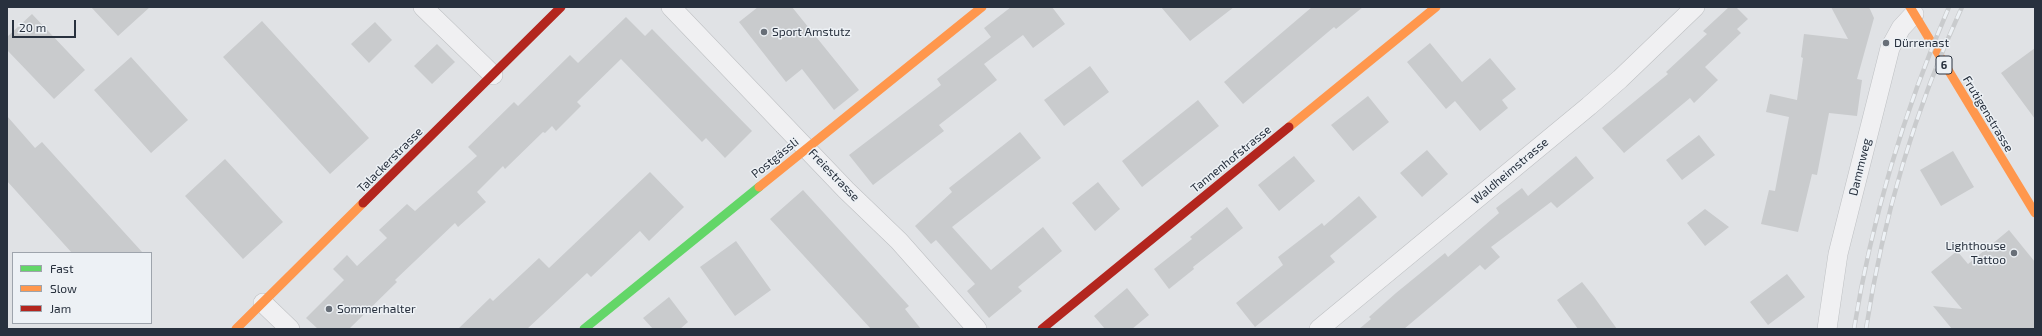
<!DOCTYPE html>
<html>
<head>
<meta charset="utf-8">
<style>
	body { margin:0 }
	#map { position:relative; width:2042px; height:336px; overflow:hidden; background:#e0e2e5; font-family:"Exo 2",sans-serif }
	canvas { display:block }
	.frame { position:absolute; inset:0; border:8px solid #28313e; pointer-events:none }
	.legend { position:absolute; left:12px; top:252px; width:140px; height:72px; box-sizing:border-box; background:#edf1f5; border:1px solid #9ea4ac; margin:0; padding:5px 7px; list-style:none; font-size:12px; color:#28313e }
	.legend li { display:flex; align-items:center; gap:8px; height:20px }
	.legend b { width:20px; border:1px solid #9ea4ac }
	.scale { position:absolute; left:12px; top:20px; width:64px; height:18px; box-sizing:border-box; border:2px solid #28313e; border-top:0; padding-left:5px; font-size:12px; line-height:14px; white-space:nowrap; color:#28313e; -webkit-text-stroke:3px #edf1f5; paint-order:stroke }
</style>
</head>
<body>
<div id="map">
<canvas width="2042" height="336"></canvas>
<div class="frame"></div>
<ul class="legend">
<li><b style="height:5px;background:#63d668"></b>Fast</li>
<li><b style="height:5px;background:#ff974d"></b>Slow</li>
<li><b style="height:5px;background:#b3261e"></b>Jam</li>
</ul>
<div class="scale">20 m</div>
</div>
<script>
const ctx = document.querySelector('canvas').getContext('2d');
ctx.lineJoin = 'round';
function paint(path, color) { ctx.fillStyle = color; ctx.fill(path, 'evenodd'); }
function trace(path, color, width, dash) { ctx.strokeStyle = color; ctx.lineWidth = width; ctx.lineCap = dash ? 'butt' : 'round'; ctx.setLineDash(dash || []); ctx.stroke(path); }
function write(font, color, halo, rows, align = 'center') {
  ctx.font = font + ' "Exo 2",sans-serif'; ctx.lineWidth = 3; ctx.setLineDash([]); ctx.textBaseline = 'middle'; ctx.strokeStyle = halo; ctx.fillStyle = color; for (const [text, x, y, turn = 0] of rows) {
    ctx.save(); ctx.translate(x, y); ctx.rotate((+turn || 0) * Math.PI / 180); ctx.textAlign = isNaN(turn) ? turn : align; if (halo) ctx.strokeText(text, 0, 0); ctx.fillText(text, 0, 0); ctx.restore();
  }
}
paint(new Path2D(`
	M91 7H150L118 36Z
	M758 7H792L859 90 834 110 802 69 786 82 739 22Z
	M1011 7H1052L1065 24 1033 48 1023 35 984 64 997 80 939 125 944 131 873 185 849 155 941 85 937 79 991 37 984 28Z
	M1161 7H1234L1190 41Z
	M1312 7H1363L1336 29 1334 27 1243 104 1224 82Z
	M1729 7H1736L1748 19 1737 29 1741 33 1705 67 1718 80 1694 103 1690 98 1624 153 1602 128 1668 74 1666 72 1707 34 1703 31Z
	M1831 7H1869L1874 18 1857 79 1862 80 1857 116 1829 113 1817 175 1812 174 1798 232 1761 224 1769 190 1775 191 1789 117 1766 112 1770 94 1797 100 1803 58 1801 57 1804 34 1848 39Z
	M32 14 85 70 54 99 7 50V37Z
	M626 17 645 36 652 29 752 131 725 158 706 138 702 142 621 59 577 102 581 106 556 131 552 126 545 133 543 132 505 169 503 166 477 192 486 202 458 227 455 223 395 280 397 282 349 329H318L306 318 344 280 333 269 347 255 357 266 387 238 379 230 407 204 415 211 477 156 468 147 514 102 518 106 570 55 578 63Z
	M262 21 369 138 330 174 223 57Z
	M375 22 392 40 369 63 351 44Z
	M1430 43 1462 82 1490 58 1516 89 1502 100 1508 108 1480 131 1455 101 1446 109 1407 62Z
	M437 44 455 62 432 84 414 66Z
	M2035 48V119L2001 73Z
	M131 57 188 120 151 153 94 90Z
	M1090 66 1109 92 1064 126 1044 100Z
	M1368 96 1389 122 1353 151 1331 125Z
	M1198 100 1219 126 1142 187 1122 161Z
	M7 116 35 148 42 142 143 253H72L7 181Z
	M1020 132 1041 158 952 227 991 270 1043 227 1062 251 1018 287 1022 291 989 318 967 291 975 284 936 240 931 244 915 226 952 192 949 188Z
	M1699 135 1715 155 1682 180 1666 160Z
	M1427 150 1448 174 1422 197 1400 173Z
	M1953 151 1974 187 1941 206 1920 170Z
	M1294 156 1315 181 1279 211 1258 185Z
	M1576 156 1594 178 1557 208 1551 202 1491 247 1500 257 1485 270 1480 265 1404 329H1359L1371 319 1369 317 1396 293 1445 253 1448 257 1499 213 1496 208 1522 188 1528 196Z
	M225 159 283 222 243 259 185 196Z
	M650 172 684 207 649 241 640 231 591 277 587 273 527 329H458L490 298 493 301 539 258 549 268Z
	M1098 182 1120 209 1095 231 1072 203Z
	M803 190 909 306 905 309 921 329H871L770 219Z
	M1359 196 1377 217 1330 256 1335 262 1255 327 1236 303 1283 265 1278 257 1322 223 1324 226Z
	M1227 207 1243 228 1193 267 1194 269 1169 289 1154 269 1192 239 1190 237Z
	M1705 209 1729 227 1705 246 1687 223Z
	M2009 230 2035 262V329H1952L1933 306 1962 309 1931 272 1957 251 1968 264Z
	M736 241 771 290 735 316 700 267Z
	M1787 274 1805 297 1768 325 1750 302Z
	M1582 282 1594 297 1617 329H1578L1557 300Z
	M1127 288 1149 315 1132 329H1105L1094 316Z
	M669 297 688 322 680 329H653L643 318Z`), '#c9cbcd');
const street = new Path2D(`
	M423 7 493 75
	M671 7 846 190 899 241 977 329
	M263 303 290 329
	M1319 329 1589 106 1620 79 1695 7
	M1827 329 1838 254 1890 48 1901 28 1914 14`);
trace(street, '#bec0c3', 20);
trace(street, '#f0f0f2', 19);
trace(new Path2D(`
	M584 329 759 187`), '#63d668', 9);
trace(new Path2D(`
	M1910 7 2035 213
	M1289 127 1436 7
	M759 187 982 7
	M236 329 363 203`), '#ff974d', 9);
trace(new Path2D(`
	M363 203 561 7
	M1042 329 1289 127`), '#b3261e', 9);
const rail = new Path2D(`
	M1854 329C1872 217 1904 111 1949 7
	M1866 329C1883 218 1915 109 1962 7`);
trace(rail, '#c9cbcd', 4.5);
trace(rail, '#edf1f5', 3, [9]);
for (const [x, y, r, color] of [
	[764,32,4,"#686f78"],
	[1886,43,4,"#686f78"],
	[2014,253,4,"#686f78"],
	[329,309,4,"#686f78"]
]) { const dot = new Path2D(); dot.arc(x, y, r, 0, 2 * Math.PI); ctx.fillStyle = color; ctx.fill(dot); trace(dot, '#edf1f5', 1.5); }
for (const [x, y, w] of [
	[1944,65,16]
]) { const box = new Path2D(); box.roundRect(x - w / 2, y - 9, w, 18, 3); ctx.fillStyle = '#edf1f5'; ctx.fill(box); trace(box, '#28313e', 1); }
write('bold 11px', '#28313e', null, [
	["6",1944,65]
]);
write('12px', '#28313e', '#edf1f5', [
	["Sport Amstutz",772,32],
	["Dürrenast",1894,43],
	["Lighthouse",2006,246,"right"],
	["Tattoo",2006,260,"right"],
	["Sommerhalter",337,309]
], 'left');
write('12px', '#28313e', '#edf1f5', [
	["Frutigenstrasse",1988,114,59],
	["Postgässli",775,158,-39],
	["Tannenhofstrasse",1231,159,-39],
	["Talackerstrasse",390,160,-45],
	["Dammweg",1860,167,-76],
	["Waldheimstrasse",1510,171,-40],
	["Freiestrasse",834,175,46]
]);
</script>
</body>
</html>
